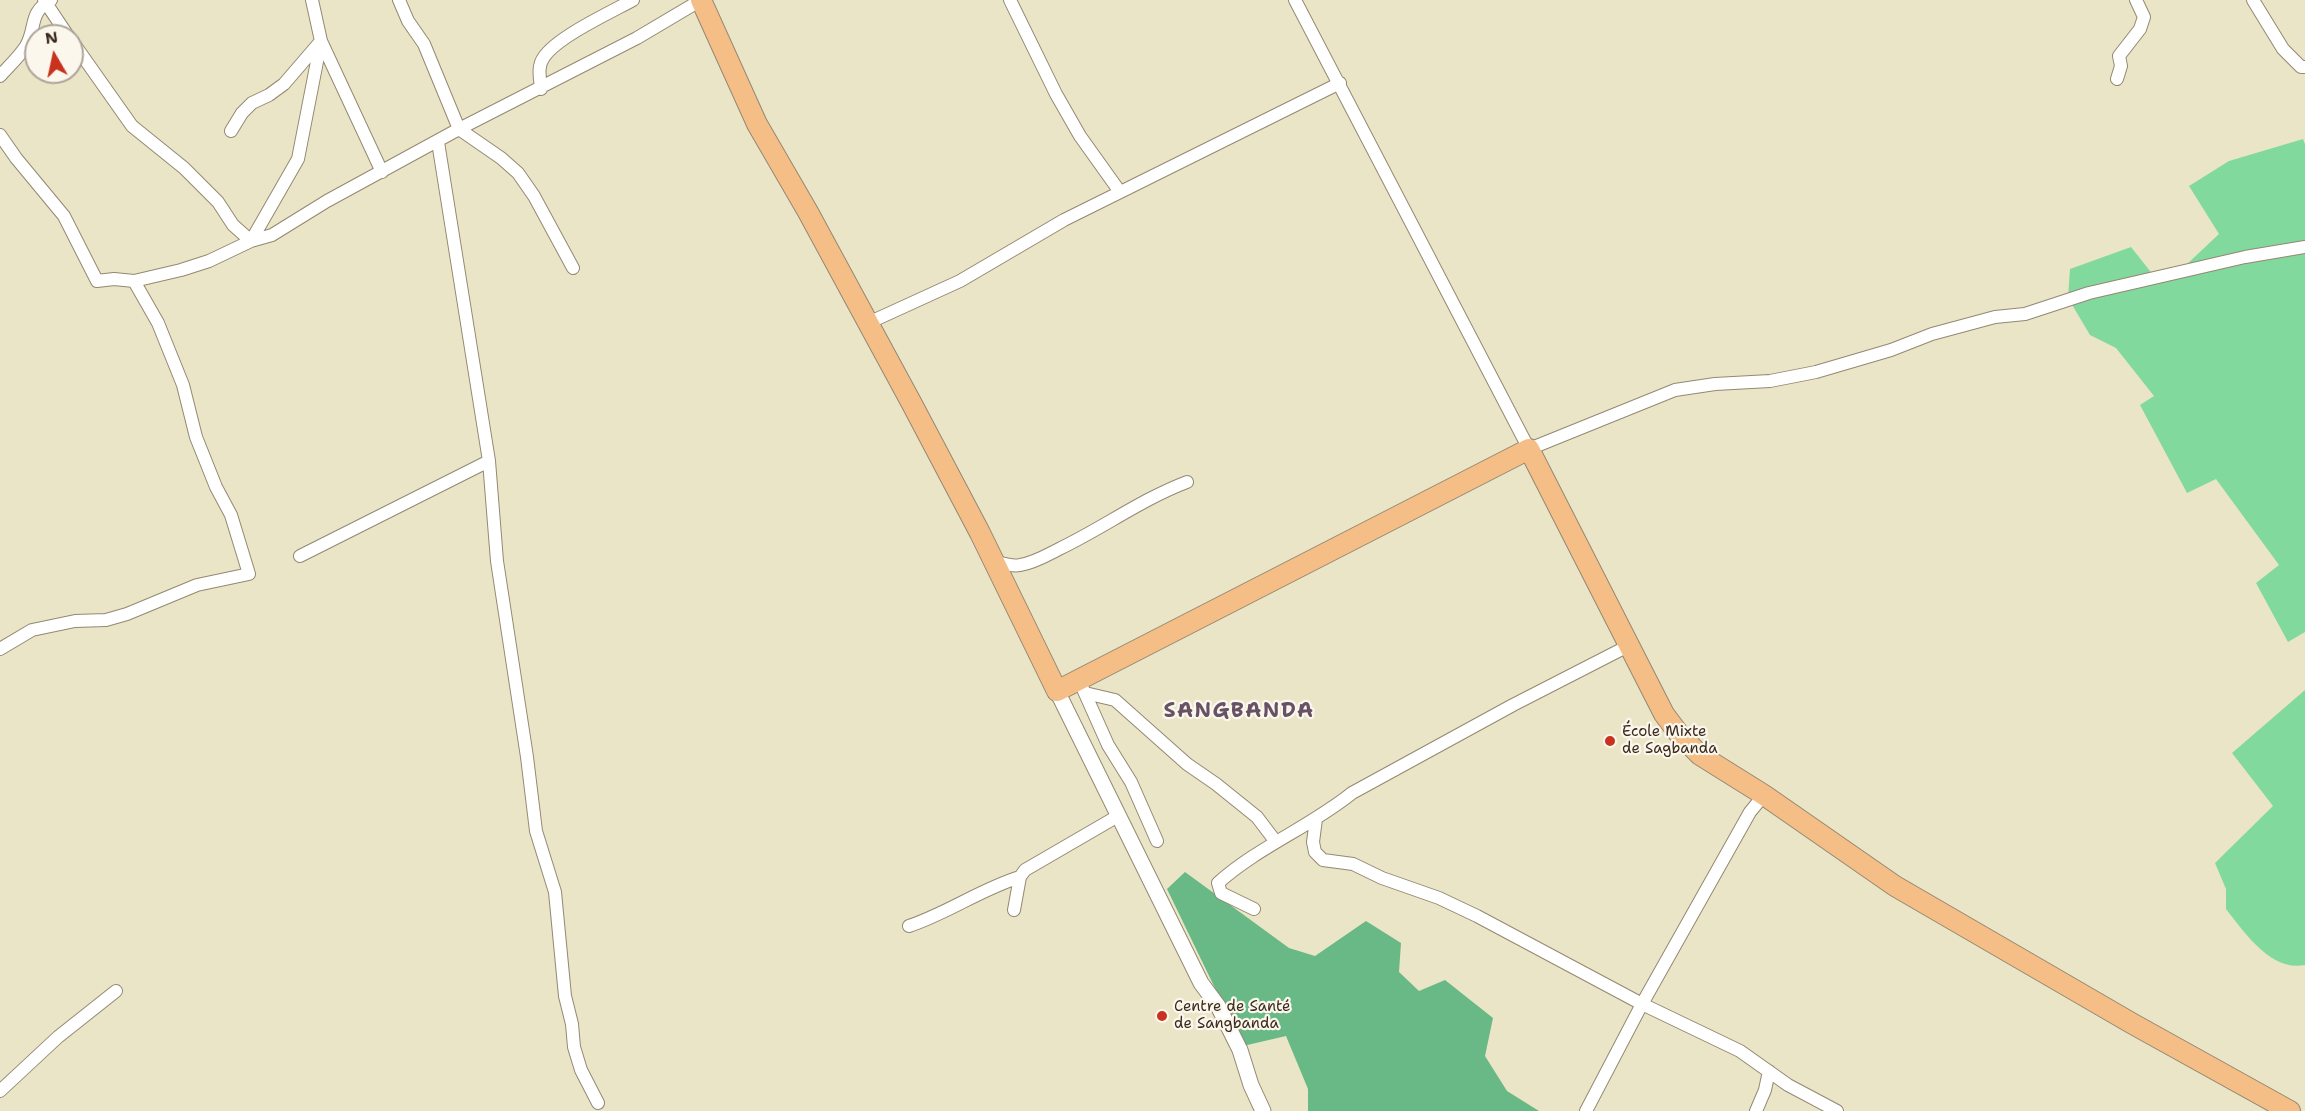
<!DOCTYPE html>
<html>
<head>
<meta charset="utf-8">
<style>
	body { margin:0 }
	#map { position:relative; width:2305px; height:1111px; overflow:hidden; background:#ebe5c7; font-family:"Shantell Sans",sans-serif }
	canvas { display:block }
	.north { position:absolute; left:24px; top:24px; width:60px; height:60px; box-sizing:border-box; background:#fbf7ec; border:2px solid #aea59a; border-radius:50%; rotate:351deg; font-size:16px; font-weight:700; line-height:24px; text-align:center; color:#3b2a1e }
	.north::after { content:''; display:block; margin:auto; width:21px; height:27px; background:#c8321e; clip-path:polygon(50% 0,100% 100%,50% 72%,0 100%) }
</style>
</head>
<body>
<div id="map">
<canvas width="2305" height="1111"></canvas>
<div class="north">N</div>
</div>
<script>
const ctx = document.querySelector('canvas').getContext('2d');
ctx.lineJoin = 'round';
function paint(path, color) { ctx.fillStyle = color; ctx.fill(path, 'evenodd'); }
function trace(path, color, width, dash) { ctx.strokeStyle = color; ctx.lineWidth = width; ctx.lineCap = dash ? 'butt' : 'round'; ctx.setLineDash(dash || []); ctx.stroke(path); }
function write(font, color, halo, rows, align = 'center') {
  ctx.font = font + ' "Shantell Sans",sans-serif'; ctx.lineWidth = 4.5; ctx.setLineDash([]); ctx.textBaseline = 'middle'; ctx.strokeStyle = halo; ctx.fillStyle = color; for (const [text, x, y, turn = 0] of rows) {
    ctx.save(); ctx.translate(x, y); ctx.rotate((+turn || 0) * Math.PI / 180); ctx.textAlign = isNaN(turn) ? turn : align; if (halo) ctx.strokeText(text, 0, 0); ctx.fillText(text, 0, 0); ctx.restore();
  }
}
paint(new Path2D(`
	M2303 139 2305 144V632L2288 642 2256 583 2279 565 2216 479 2187 493 2140 405 2154 396 2116 348 2090 335 2068 298 2070 269 2131 247 2154 276 2186 265 2219 234 2189 186 2229 161Z
	M2305 690V965C2271 972 2244 932 2226 909V889L2215 863 2273 806 2232 753Z`), '#81d99e');
paint(new Path2D(`
	M1185 872 1289 948 1315 956 1366 921 1401 943 1399 972 1419 991 1445 980 1493 1018 1485 1056 1507 1091 1539 1111H1308V1089L1286 1036 1243 1046 1167 889Z`), '#68b985');
const minor = new Path2D(`
	M44 0 68 36
	M399 0 408 21 424 44 459 129 501 158 518 173 534 196 573 268
	M1010 0 1056 94 1080 136 1120 192
	M1295 0 1529 449 1675 390 1715 384 1770 381 1816 372 1891 350 1932 334 1995 317 2025 314 2089 293 2245 257 2305 247
	M2253 0 2283 49 2301 67H2305
	M72 41 132 126 184 168 218 202 233 225 251 241 272 235 327 201 459 129 637 38 701 0
	M0 76C9 66 19 57 26 46 37 27 28 13 51 0
	M2117 79 2121 66 2119 56 2140 29 2144 17 2136 0
	M541 89C540 78 537 66 544 57 557 37 611 12 633 0
	M231 131 242 113 252 103 269 95 284 84 321 41 312 0
	M0 135 16 158 64 216 97 281 114 279 134 281 181 270 209 261 251 241 298 159 321 41 382 172
	M438 142 489 461 497 561 527 757 536 831 555 892 565 996 572 1024 574 1047 581 1070 598 1103
	M868 323 960 281 1064 220 1340 83
	M300 556 489 461
	M993 561C1002 563 1011 567 1020 565 1034 563 1047 555 1059 549 1103 528 1142 499 1187 482
	M0 649 32 630 75 621 106 620 127 614 197 585 249 574 231 515 216 487 196 437 183 385 158 323 134 281
	M1083 689 1108 745 1131 782 1157 841
	M1085 693 1115 700 1187 764 1216 784 1257 817 1276 842
	M1316 819 1313 842 1315 852 1323 860 1353 864 1382 878 1439 898 1477 916 1642 1004 1740 1051 1788 1085 1837 1111
	M1254 909 1221 893 1218 883C1258 847 1310 827 1352 793L1513 705 1630 645
	M1014 910 1020 877 1025 870 1118 816
	M909 926C948 913 981 889 1020 877
	M0 1091 58 1037 116 991
	M1586 1111 1642 1004 1750 812 1764 795
	M1756 1111 1765 1090 1769 1071`);
const tertiary = new Path2D(`
	M1057 691 1201 983 1218 1006 1240 1050 1251 1085 1263 1111`);
const primary = new Path2D(`
	M701 0 757 124 808 212 912 404 980 533 1057 691 1529 449 1664 714 1679 734 1700 755 1764 795 1895 886 2133 1024 2290 1111`);
trace(minor, '#938872', 14);
trace(tertiary, '#938872', 17);
trace(primary, '#938872', 22);
trace(minor, '#fff', 12);
trace(tertiary, '#fff', 15);
trace(primary, '#f6be87', 20);
for (const [x, y, r, color] of [
	[1610,741,6,"#c8321e"],
	[1162,1016,6,"#c8321e"]
]) { const dot = new Path2D(); dot.arc(x, y, r, 0, 2 * Math.PI); ctx.fillStyle = color; ctx.fill(dot); trace(dot, '#fbf7ec', 2); }
write('15px', '#3b2a1e', '#fbf7ec', [
	["École Mixte",1622,732],
	["de Sagbanda",1622,749],
	["Centre de Santé",1174,1007],
	["de Sangbanda",1174,1024]
], 'left');
ctx.letterSpacing = '1.5px';
write('bold 21px', '#665264', '#fbf7ec', [
	["SANGBANDA",1239,712]
]);
ctx.letterSpacing = '0px';
</script>
</body>
</html>
